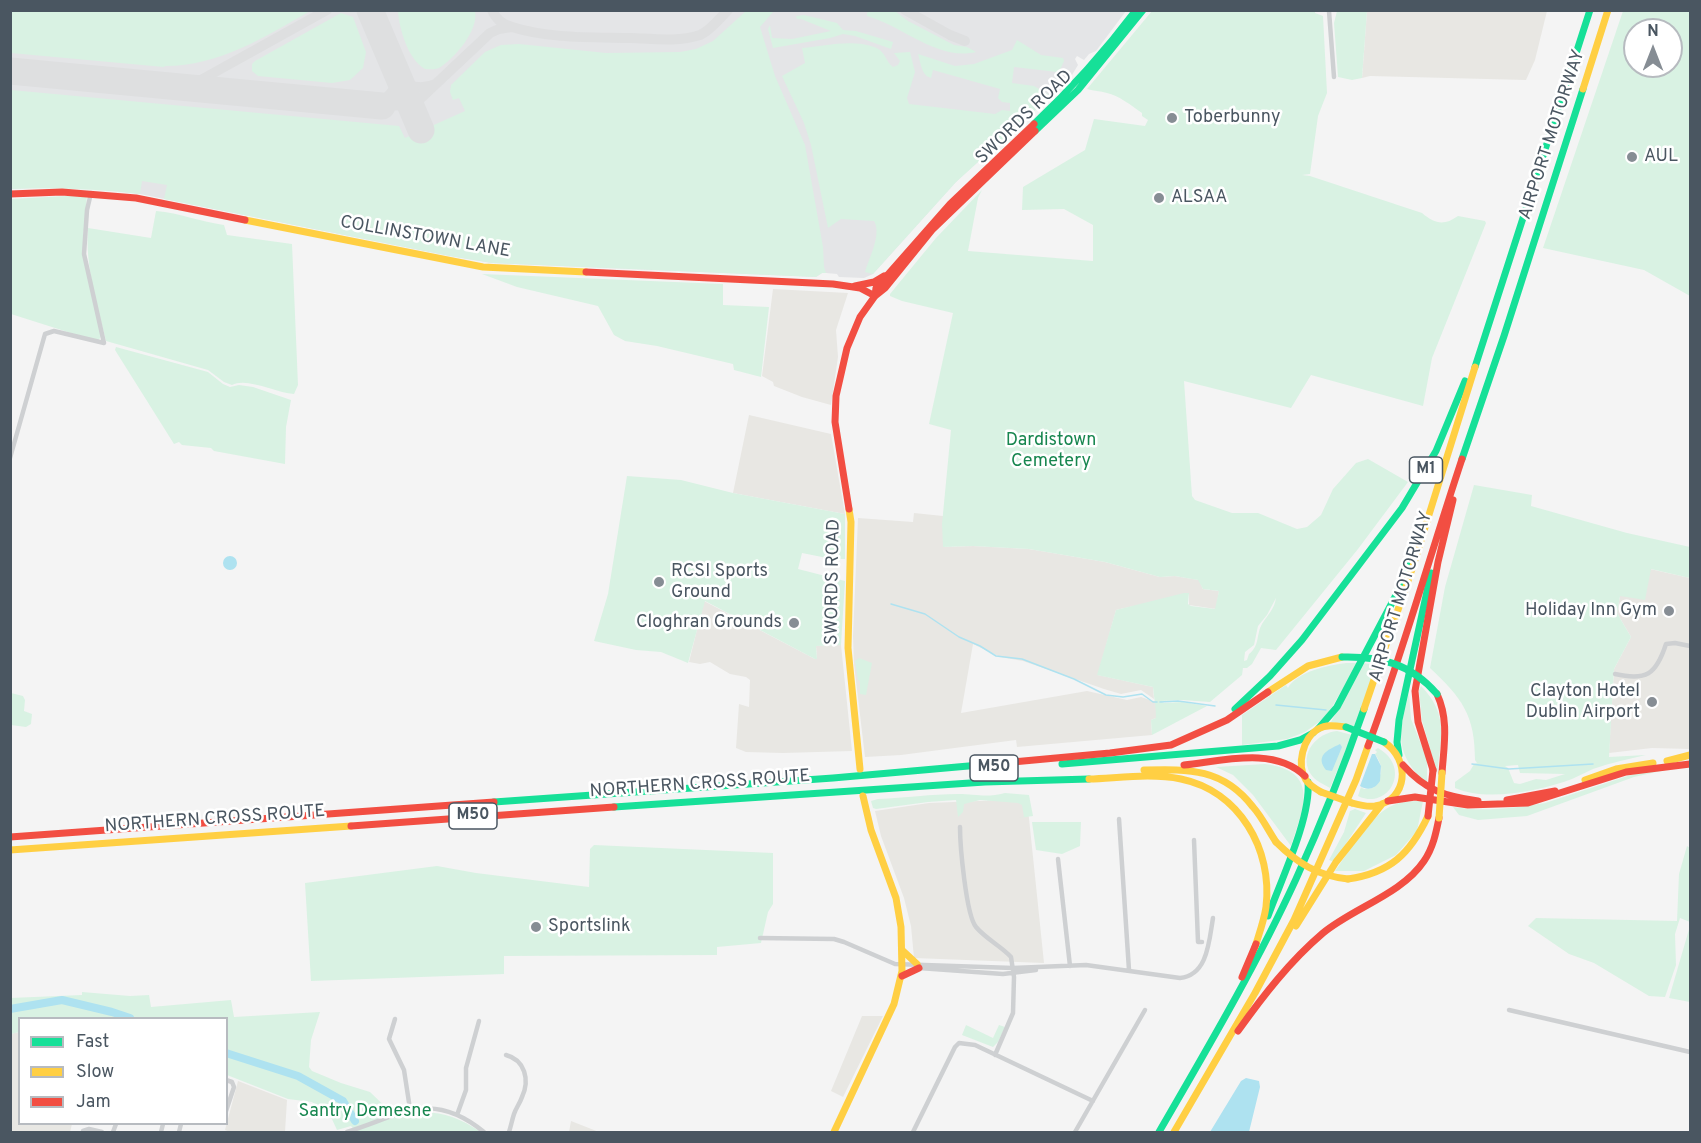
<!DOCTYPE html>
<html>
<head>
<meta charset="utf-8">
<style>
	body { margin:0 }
	#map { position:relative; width:1701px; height:1143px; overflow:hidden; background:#f4f4f4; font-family:Overpass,sans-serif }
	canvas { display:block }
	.frame { position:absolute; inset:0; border:12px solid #4a5661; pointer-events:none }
	.legend { position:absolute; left:18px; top:1017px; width:210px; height:108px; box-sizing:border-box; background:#fff; border:2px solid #b7bbc0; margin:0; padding:8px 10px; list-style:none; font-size:18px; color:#4a5661 }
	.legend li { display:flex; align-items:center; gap:12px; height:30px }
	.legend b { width:30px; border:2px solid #b7bbc0 }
	.north { position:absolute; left:1623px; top:18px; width:60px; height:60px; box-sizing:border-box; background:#fff; border:2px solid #b7bbc0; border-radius:50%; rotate:0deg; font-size:16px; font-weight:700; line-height:24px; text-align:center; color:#4a5661 }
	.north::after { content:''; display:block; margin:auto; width:21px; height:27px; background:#868d94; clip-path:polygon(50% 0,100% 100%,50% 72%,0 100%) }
</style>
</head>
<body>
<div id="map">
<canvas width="1701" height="1143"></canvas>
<div class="frame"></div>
<ul class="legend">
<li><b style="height:8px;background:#16e098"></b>Fast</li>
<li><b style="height:8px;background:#ffcf43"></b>Slow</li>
<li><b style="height:8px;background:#f24e42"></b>Jam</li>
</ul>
<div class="north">N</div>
</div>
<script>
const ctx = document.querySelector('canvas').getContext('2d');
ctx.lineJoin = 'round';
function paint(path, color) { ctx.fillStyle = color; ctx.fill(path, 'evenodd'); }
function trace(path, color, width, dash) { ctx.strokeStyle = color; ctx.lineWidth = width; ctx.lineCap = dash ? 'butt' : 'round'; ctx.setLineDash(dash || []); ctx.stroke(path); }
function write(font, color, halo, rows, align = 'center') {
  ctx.font = font + ' Overpass,sans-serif'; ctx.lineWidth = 5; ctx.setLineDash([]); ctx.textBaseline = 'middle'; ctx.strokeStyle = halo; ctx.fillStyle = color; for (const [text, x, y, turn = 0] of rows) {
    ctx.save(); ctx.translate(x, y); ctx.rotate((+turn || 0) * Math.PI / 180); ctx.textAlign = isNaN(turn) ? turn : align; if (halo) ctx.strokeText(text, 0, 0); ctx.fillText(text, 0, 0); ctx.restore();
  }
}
paint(new Path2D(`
	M1367 11H1547L1535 60 1526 80 1370 76 1362 78Z
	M773 289 848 293 836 330 838 357 831 405 802 397 774 386 773 382 762 376Z
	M749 415 831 434 845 514 733 493Z
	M914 513 943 516V547L973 546 1029 549 1105 562 1160 577 1175 576 1199 580 1203 589 1219 591 1216 609 1189 605V594L1116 610 1098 675 1153 687 1154 699 1141 690 1121 694 1104 689 1023 661 1000 657 973 644 961 713 1087 691 1127 700 1141 697 1156 702V718L1151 720 1152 735 1017 747 1016 740 901 755 865 757 854 664 853 636 858 518 913 522Z
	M1650 569 1690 578V749L1652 748 1609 753 1614 669 1631 637 1617 613 1620 596Z
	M704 601 815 659H817L816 646 841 645 852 751 783 753 746 752 736 748 739 704 749 707 750 680 746 677 730 674 710 662 700 664 689 662Z
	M1027 799 1044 963 914 958 911 926 904 898 881 836 875 811 929 803Z
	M862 1016H883L843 1097 831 1091Z
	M19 1032 20 1124H72L70 1132H11L10 1034Z
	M238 1081 287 1100 285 1132H230L225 1130Z
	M571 1121 599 1132H569Z`), '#e8e7e3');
paint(new Path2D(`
	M11 11H1126L1096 51 1089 54 1084 60 1077 56 1075 59 1078 65 1072 75 956 182 873 274 864 278 839 277 837 274 826 273H822L816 277 492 263 450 256 140 194 91 188 52 187 11 189Z`), '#e4e5e7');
paint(new Path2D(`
	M10 11 11 10 310 11C265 37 219 66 165 66L164 67 11 53Z
	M398 11H475C479 30 455 58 439 68 434 70 429 69 425 69 408 60 399 28 398 11Z
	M746 11H774L760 27 775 76 805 145 823 247 824 267 826 273H822L816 277 492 263 450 256 164 199 167 185 142 181 140 194C96 189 54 187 11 189V90L399 126 405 138 465 111 459 98 453 100 450 92 451 85 485 52 501 45 519 44 606 53 680 52 696 49 713 41Z
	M869 11H895L908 21 954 45 967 47 976 52C937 61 903 26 867 16V13Z
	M1152 11H1315V13L1323 16 1327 93 1318 116 1310 174 1302 175 1310 176 1422 213C1435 224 1444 226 1458 216L1485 221 1486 223 1432 358 1423 406 1311 375 1291 408 1184 381 1192 496 1195 500 1232 513H1258L1297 529 1307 527 1321 515 1333 489 1356 463 1368 459 1408 482 1358 549 1276 650 1261 648 1252 664 1247 668H1243L1242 675 1210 702 1182 700 1161 701 1164 703 1182 702 1207 706 1152 735 1151 720 1156 718C1156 707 1154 698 1153 687L1097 675 1116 610 1184 593H1189L1188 604 1191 606 1215 609 1219 591 1203 589 1198 580 1175 576 1160 577 1105 562 1029 549 973 546 943 547 942 524 951 430 929 424 953 313 902 301 890 296V294L936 238 982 190 978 198 968 251 1093 261V225L1064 209 1022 210 1023 187 1085 150 1094 119 1145 126 1148 120 1142 116V113C1132 106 1118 95 1107 93 1100 91 1094 91 1087 89ZM1276 598C1274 610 1268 614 1262 624 1256 634 1260 646 1249 654L1247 660 1244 661 1245 652 1254 645 1258 626 1267 615Z
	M1337 11H1367L1362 78 1352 80 1338 77 1334 23Z
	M1623 11H1690V296L1644 270 1543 248ZM1635 30H1671V66H1635Z
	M341 13 353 17 366 52 363 68 350 80 332 83 258 76 252 71V64L255 61Z
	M804 15 837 23 843 30 856 31 893 42 891 49 855 36 843 34 830 38 773 48 768 29 770 25 772 38 792 39 831 31 801 19H797L796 16Z
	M1017 40 1041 55 1063 58 1064 61 1060 70 1057 72 1014 67 1012 83 1034 86 1051 96 956 182 873 274 865 272C869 258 882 234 874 221L841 219 828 228 811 145 804 123 782 76 805 63 802 48C824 46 852 39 874 47 886 51 885 61 893 67L898 65 900 61 894 53 910 52 915 72 907 98 909 104 995 114 1002 110 1010 111V103L1002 102 998 98 1000 89 933 70 931 78C921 75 921 63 918 54L955 66 974 64 1012 50Z
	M66 196H87L83 240 84 261 101 336 99 340 96 341 11 314V199Z
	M156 211C180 213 201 222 224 225L227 235 292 244 298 385 294 394C276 393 247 377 232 385L224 382 208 370 106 341C97 304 85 266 88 228L151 238Z
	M482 274 723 284V305L769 307 761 377 734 370 733 364 657 346 625 341 614 335 598 306 517 287Z
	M116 347 208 372 223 384 230 387 239 385 253 387 291 400 286 427 285 464 214 451 211 448 182 445 179 442 174 444 115 350Z
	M627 476 681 480 733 493 845 514V559H832L802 553 798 569 845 581 841 645 816 646 817 659H815L705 601 688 663 661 652 636 650 594 641 608 594Z
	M1474 485 1532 495 1531 506 1627 533 1690 547V578L1651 569 1645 600 1620 596 1617 613 1631 637 1614 669 1609 757 1646 755C1629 759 1610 763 1593 769 1586 772 1579 776 1572 779 1540 791 1486 802 1455 788V782L1470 771 1474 764 1477 763 1475 760C1475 715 1462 698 1430 668L1445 587ZM1518 765 1520 773 1565 774 1546 780 1536 779 1520 784 1514 783 1508 768 1505 766Z
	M859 658 872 663 866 695 860 694V681L858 680 855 661Z
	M1346 663H1358L1329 712 1319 722 1305 732 1287 739 1242 745V715L1286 685 1288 688C1296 672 1329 665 1346 663Z
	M1363 663 1378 665 1355 727 1331 722Z
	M1421 686C1449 714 1441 739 1437 774L1422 720 1419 690Z
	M11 693 23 696 25 700 24 711 32 714 31 724 26 727 11 725Z
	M1409 693 1411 719 1427 759V785C1394 752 1398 735 1409 693Z
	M1337 731 1352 735 1330 788C1323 784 1315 781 1310 773 1299 753 1317 733 1337 731Z
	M1378 748C1413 768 1388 811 1358 796L1361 787 1364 789 1373 788C1382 774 1385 769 1375 754L1377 752 1375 750Z
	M1265 764C1321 771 1303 809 1291 846L1253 795 1233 775 1216 767Z
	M1670 769 1634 777 1527 816 1478 820 1459 815 1453 807C1484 812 1514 808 1545 803L1646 770Z
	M1005 793 1029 795 1033 816 1019 818 1024 817 1022 805 1018 803 980 800 964 804 963 812 958 817 956 800 928 802 876 809 873 808 871 801 878 799C905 798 931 794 958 794 976 794 986 798 1005 793Z
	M1423 801 1417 831 1396 855 1364 871H1335C1351 849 1372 810 1399 803 1407 801 1416 801 1423 801Z
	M1355 809 1366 813 1334 862 1329 860 1344 832 1350 811Z
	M1032 822H1081L1080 846 1062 854 1036 850Z
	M594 845 773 853V904L768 912 761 943 717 947V955L504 956V974L311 981 305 883 437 866 476 873 589 887 590 849Z
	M1687 846 1690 848V922L1680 918 1675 934 1676 965 1665 997 1649 996 1594 963 1569 954 1528 926 1536 918 1677 921 1679 874Z
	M1690 926V1002L1669 998Z
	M82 992 130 996 149 995 151 1007 231 1000 234 1017 320 1012 311 1040 309 1067 312 1071 341 1083 370 1092 395 1116C431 1109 450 1112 481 1132H356L351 1126 337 1130 331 1117 312 1102 288 1099 227 1075 226 1018H20L19 1032 11 1034 10 998 82 995Z
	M966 1025 993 1038 999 1025 1005 1027 998 1042 993 1047 962 1035Z`), '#d9f2e3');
paint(new Path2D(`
	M223 563a7 7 0 1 1 14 0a7 7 0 1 1-14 0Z
	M1340 744 1342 747 1332 771 1326 770C1315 756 1327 750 1340 744Z
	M1372 754H1375L1381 766 1380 781C1375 789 1368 791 1360 786Z
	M1246 1078 1259 1081 1260 1087 1249 1132H1210L1241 1081Z`), '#aee2f0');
trace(new Path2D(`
	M891 604 925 614 959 637 980 646 996 656 1022 659 1074 679 1106 695 1123 697 1142 694 1153 702H1157
	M1160 702 1178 701 1215 706
	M1276 705 1326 710
	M1472 764 1509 769 1593 764`), '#aee2f0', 1.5);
trace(new Path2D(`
	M10 1009 62 1000 112 1012 130 1018
	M226 1053 298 1076 343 1101 355 1121`), '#aee2f0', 8);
trace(new Path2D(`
	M378 10C374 27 394 75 408 84 417 89 426 88 436 84
	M492 10C496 19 503 25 512 27 550 39 593 37 632 38 655 39 678 42 700 35 710 31 720 18 728 10
	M905 10 950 35 965 41
	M163 85H180L199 81 327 10
	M371 105C388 100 399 90 396 71
	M382 106 405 105 421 98 490 33 499 29 511 27`), '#dedfe0', 10);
trace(new Path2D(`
	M370 10 421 130
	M10 71 382 106`), '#dedfe0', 27);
trace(new Path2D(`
	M1329 11 1334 77
	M10 458 45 334 54 331 104 343 84 254 87 210 91 193
	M1615 674C1646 681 1656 675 1666 644L1675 643 1690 646
	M1119 819 1129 970
	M960 827C960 845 966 915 976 927 986 939 1001 946 1011 957L1014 977 1013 1013 995 1055
	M1194 840 1198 942H1202
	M1058 859 1070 966
	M760 938 834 939 844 942 895 964 1013 968 1086 965 1180 978C1208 975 1209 941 1213 918
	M919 968 1003 974 1036 970
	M1509 1010 1690 1052
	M395 1019 389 1039 404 1070 410 1109
	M506 1055C525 1060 530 1080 522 1097 520 1103 516 1108 514 1114 512 1120 511 1126 509 1132
	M226 1080 232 1082 234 1087 226 1111
	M457 1115 466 1090V1068L479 1021
	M83 1131 89 1129 102 1132
	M113 1132 116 1124
	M161 1132 163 1124
	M179 1132 181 1124
	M347 1132C402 1115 431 1089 484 1132
	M913 1132 955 1047 959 1043 975 1045 1093 1101
	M1075 1132 1145 1010`), '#ced0d2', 4.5);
trace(new Path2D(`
	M1034 124C1072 88 1105 51 1136 10
	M1035 131 1078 90 1143 10
	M1475 367 1590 10
	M1462 459 1504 336 1583 89
	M1235 709 1270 676 1302 640 1402 508 1436 451 1465 381
	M1318 729 1337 707 1395 597 1409 562
	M1399 755 1397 742 1399 720 1431 573
	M1062 764 1278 746 1300 740 1313 733
	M494 802 833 778 991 764
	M614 807 985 782 1089 779
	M1268 916C1281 880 1311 818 1308 782
	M1159 1132C1207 1049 1256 966 1296 879 1321 824 1344 767 1364 709`), '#16e098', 7);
trace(new Path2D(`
	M1583 89 1608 10
	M245 220 483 267 586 272
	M849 509 851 522 848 648 860 769
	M1268 692 1308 666 1342 657
	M1364 709 1413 566 1475 367
	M1667 761 1690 755
	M1144 770C1189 769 1223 768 1253 807 1262 817 1268 830 1276 842
	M1089 779C1119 778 1151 773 1181 779 1239 791 1273 849 1266 907 1264 921 1259 934 1255 947
	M1585 780 1616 769 1653 763
	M1321 792C1316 789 1309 785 1306 780 1296 765 1303 738 1318 729 1327 724 1337 726 1346 727
	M1352 803C1359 805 1367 807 1375 806 1408 800 1411 760 1384 742
	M10 850 351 826
	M1348 879C1390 873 1410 854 1428 816
	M1296 926 1336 862 1382 804
	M902 950 917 964
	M834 1132 894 1004 902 971 901 927 896 898 871 830 863 796
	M1174 1132 1255 993 1294 920 1356 780 1368 746`), '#ffcf43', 7);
trace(new Path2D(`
	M10 194 62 192 136 198 245 220
	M586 272 833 284 860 288 875 296
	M855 286 874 282 884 276
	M875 296 876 288 950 204 1034 124
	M849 509 835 422 836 396 847 348 860 317 875 296 885 288 932 230 1035 131
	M1437 694C1449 720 1444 745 1442 773
	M1368 746C1403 652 1430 555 1462 459
	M991 764 1110 753 1171 745 1227 720 1268 692
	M1184 765C1222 761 1274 746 1305 776
	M1403 765C1426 791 1445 796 1478 801
	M1433 770 1418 722 1415 691 1438 562 1453 500
	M1507 800 1555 791
	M1388 801 1415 797 1468 805 1528 803 1626 772 1690 764
	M351 826 614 807
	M10 837 494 802
	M902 976 919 968
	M1242 977 1256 944
	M1238 1031C1263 996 1290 961 1323 933 1353 908 1402 894 1424 861 1433 848 1436 833 1439 818`), '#f24e42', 7);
trace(new Path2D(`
	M1342 657C1381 656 1411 664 1437 694
	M1346 727 1384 742`), '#16e098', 7);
trace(new Path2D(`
	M1321 792 1352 803
	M1439 818 1442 773
	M1276 842C1297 863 1318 876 1348 879`), '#ffcf43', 7);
trace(new Path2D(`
	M1428 816 1433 770`), '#f24e42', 7);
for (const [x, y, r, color] of [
	[1172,118,6,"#868d94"],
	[1632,157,6,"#868d94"],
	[1159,198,6,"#868d94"],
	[659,582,6,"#868d94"],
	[1669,611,6,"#868d94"],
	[794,623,6,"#868d94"],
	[1652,702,6,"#868d94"],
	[536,927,6,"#868d94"]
]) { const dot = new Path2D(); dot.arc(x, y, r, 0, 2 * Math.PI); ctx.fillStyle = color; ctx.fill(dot); trace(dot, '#fff', 2); }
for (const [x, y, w] of [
	[1426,470,33],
	[994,768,48],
	[473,816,48]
]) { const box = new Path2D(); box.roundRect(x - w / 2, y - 13, w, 26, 4.5); ctx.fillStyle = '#fff'; ctx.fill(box); trace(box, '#4a5661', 1.5); }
write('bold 16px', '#4a5661', null, [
	["M1",1426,470],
	["M50",994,768],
	["M50",473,816]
]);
write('18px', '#4a5661', '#fff', [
	["SWORDS ROAD",1025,118,-44],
	["AIRPORT MOTORWAY",1553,135,-72],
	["COLLINSTOWN LANE",425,238,10],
	["SWORDS ROAD",834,582,-89],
	["AIRPORT MOTORWAY",1402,597,-73],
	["NORTHERN CROSS ROUTE",700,785,-4],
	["NORTHERN CROSS ROUTE",215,820,-4]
]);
write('18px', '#4a5661', '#fff', [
	["Toberbunny",1184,118],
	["AUL",1644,157],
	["ALSAA",1171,198],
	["RCSI Sports",671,572],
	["Ground",671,593],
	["Holiday Inn Gym",1657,611,"right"],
	["Cloghran Grounds",782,623,"right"],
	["Clayton Hotel",1640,692,"right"],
	["Dublin Airport",1640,713,"right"],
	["Sportslink",548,927]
], 'left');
write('18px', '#17864f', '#fff', [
	["Dardistown",1051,441],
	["Cemetery",1051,462],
	["Santry Demesne",365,1112]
]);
</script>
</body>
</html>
